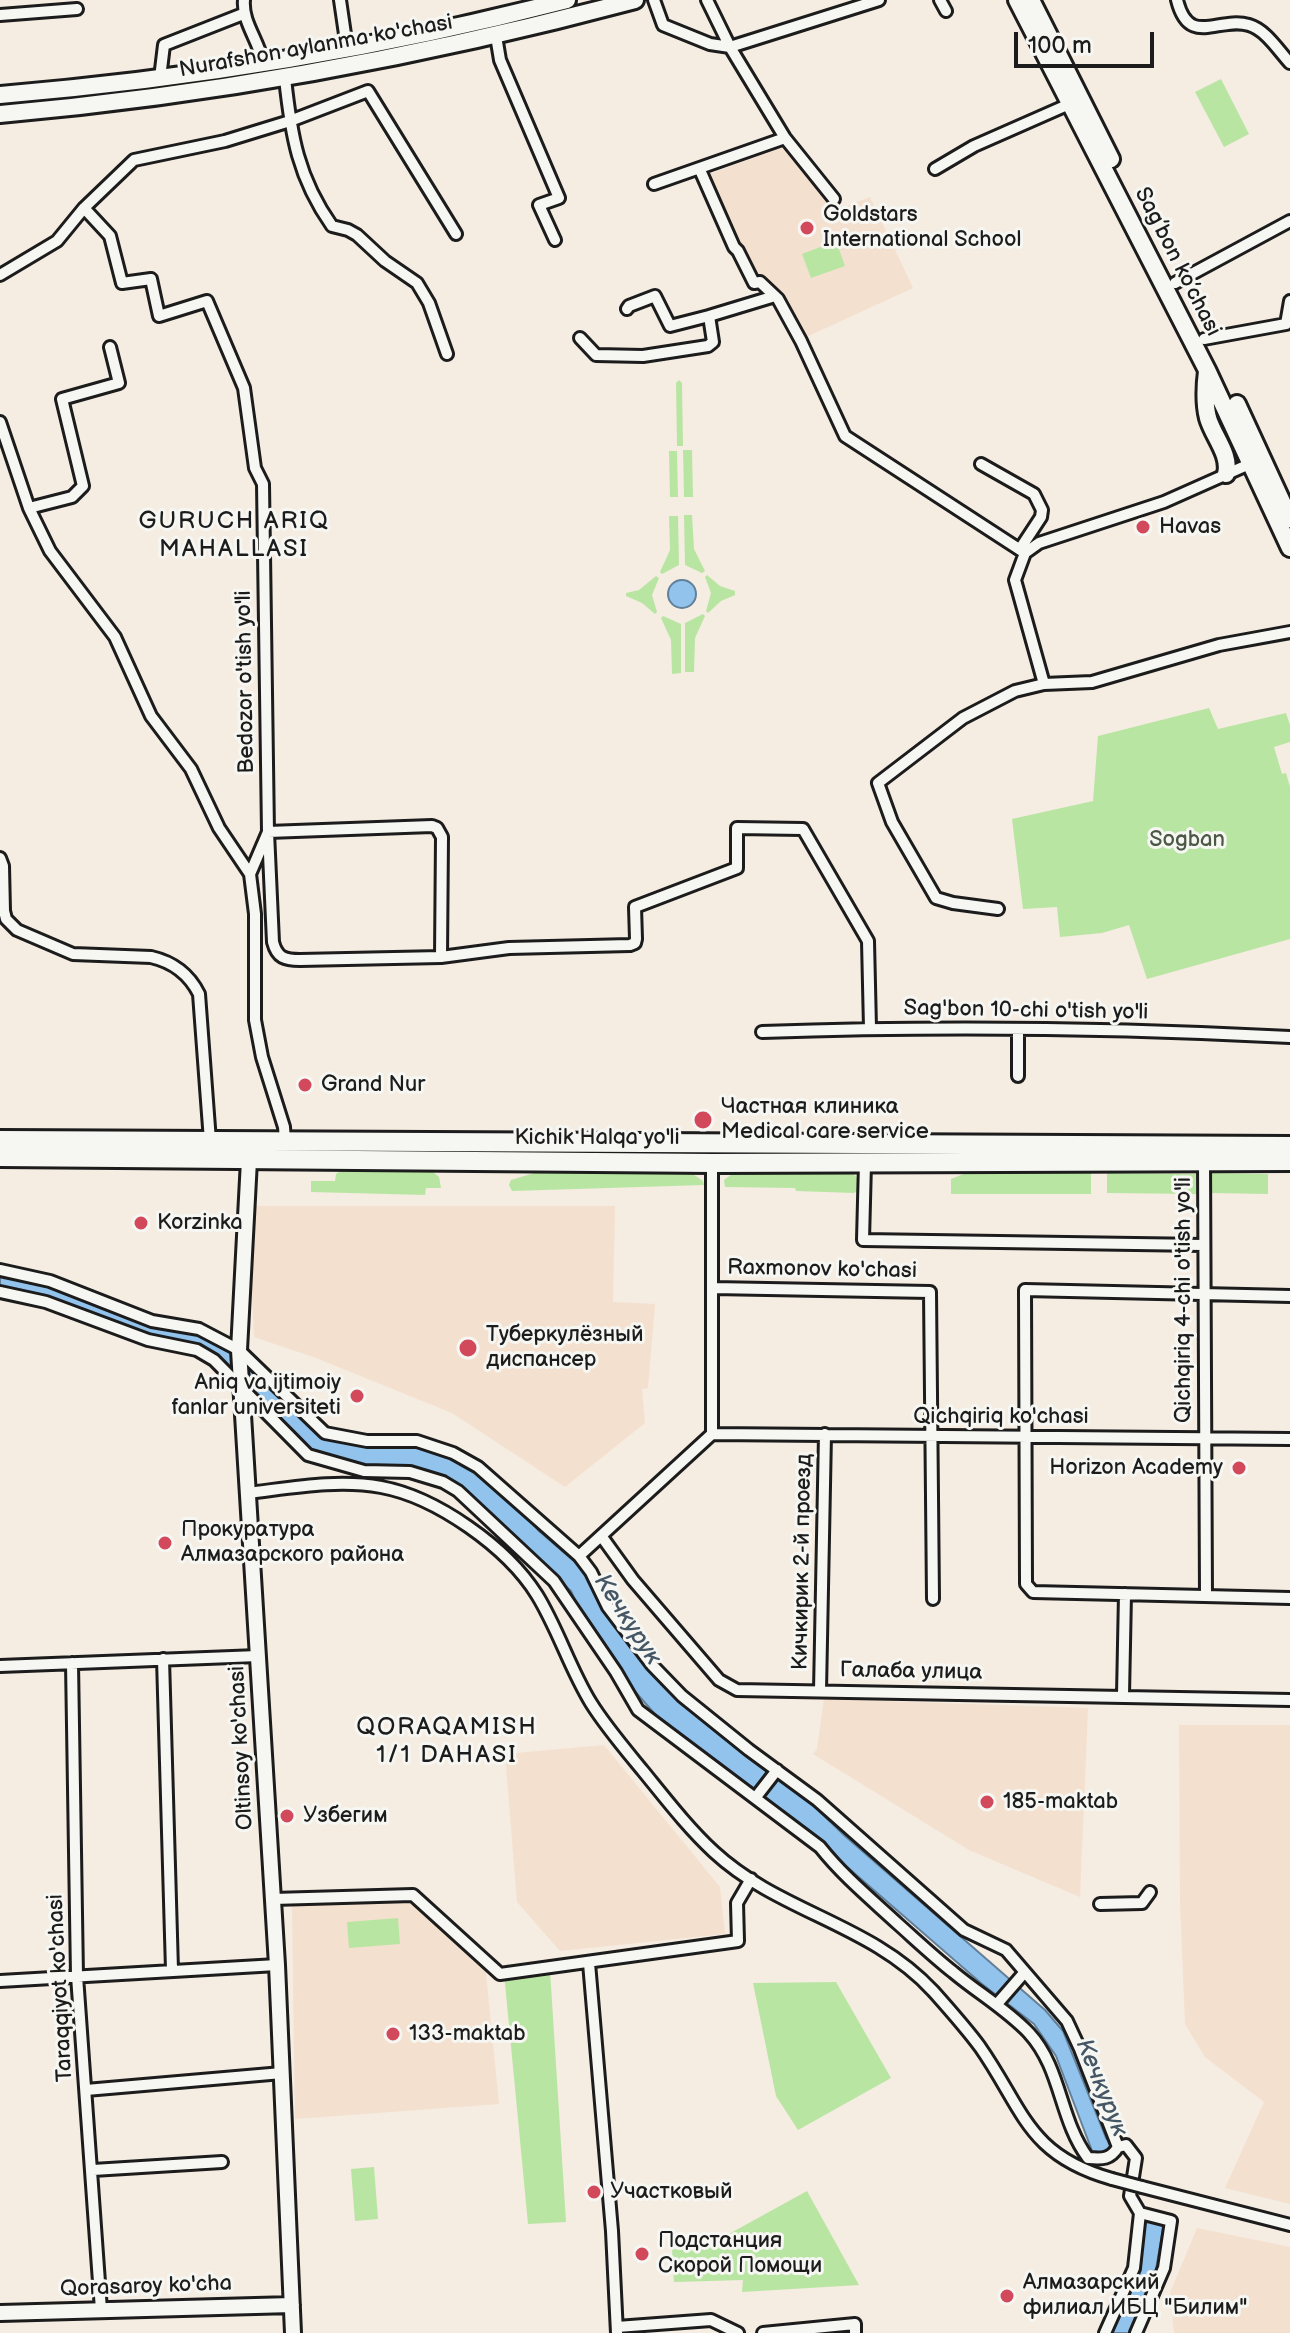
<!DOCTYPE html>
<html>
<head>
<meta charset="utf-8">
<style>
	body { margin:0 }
	#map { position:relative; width:1290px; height:2333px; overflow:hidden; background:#f5ece2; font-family:"Balsamiq Sans",sans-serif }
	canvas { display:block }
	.scale { position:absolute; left:1014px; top:32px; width:140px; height:36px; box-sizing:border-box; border:4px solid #1c1c1c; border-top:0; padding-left:10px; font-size:24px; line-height:28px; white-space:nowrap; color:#1c1c1c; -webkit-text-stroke:6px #f6f6f2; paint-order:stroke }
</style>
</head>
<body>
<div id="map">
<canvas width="1290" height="2333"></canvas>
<div class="scale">100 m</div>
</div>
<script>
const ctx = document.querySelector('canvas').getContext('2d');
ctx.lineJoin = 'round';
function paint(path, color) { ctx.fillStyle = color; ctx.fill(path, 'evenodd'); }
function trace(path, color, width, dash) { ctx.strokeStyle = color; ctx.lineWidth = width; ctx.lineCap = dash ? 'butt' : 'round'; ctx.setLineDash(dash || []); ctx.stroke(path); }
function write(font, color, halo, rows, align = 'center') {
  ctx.font = font + ' "Balsamiq Sans",sans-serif'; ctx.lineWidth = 6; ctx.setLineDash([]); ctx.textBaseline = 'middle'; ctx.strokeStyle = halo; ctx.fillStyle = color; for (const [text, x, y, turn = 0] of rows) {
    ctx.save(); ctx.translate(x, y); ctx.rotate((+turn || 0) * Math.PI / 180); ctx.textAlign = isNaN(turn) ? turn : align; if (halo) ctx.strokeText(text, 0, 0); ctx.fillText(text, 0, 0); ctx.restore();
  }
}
paint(new Path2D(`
	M783 147 836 210 870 197 913 288 804 338 783 296 762 277 754 278 737 246 707 175Z
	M248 1206H615L613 1302 655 1304 648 1388 642 1389 645 1423 565 1487 452 1413 316 1358 254 1337Z
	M824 1699 1088 1708 1080 1897 969 1850 813 1754 817 1749Z
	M1179 1725H1290V2204L1225 2188 1264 2102 1205 2057 1185 2024 1180 1902Z
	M604 1745 720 1887 725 1934 560 1951 517 1902 505 1754Z
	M413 1889 485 1964 499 2104 295 2119 292 1905Z
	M1197 2228 1290 2247V2333H1174L1170 2293Z`), '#f4e0cf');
paint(new Path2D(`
	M1221 79 1249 134 1224 147 1195 92Z
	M836 241 845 266 811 278 802 254Z
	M679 380 682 383 683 446H677L676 383Z
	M683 450H692L693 497H684Z
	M669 451H677L678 497H670Z
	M684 515H692L694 549 705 571 702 573 685 565Z
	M669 516H678L679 565 662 574 660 572 670 550Z
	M707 575 720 586 735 591V595L721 601 708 613 706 611 711 593 705 577Z
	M656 576 659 578 652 595 657 612 655 614 642 603 626 596V593L639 590Z
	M703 614 705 616 695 638 694 672H685V623Z
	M663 616 681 624V673L672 674 671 640 661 618Z
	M1209 708 1218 729 1286 713 1290 725V742L1274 747 1282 774 1286 773 1290 787V939L1147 979 1129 925 1102 933 1060 937 1057 907 1023 909 1012 819 1093 801 1098 736Z
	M343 1169 432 1171 439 1177 441 1188H426L425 1195 311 1192V1181H335L336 1174Z
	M736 1171H850L860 1180V1189L854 1193 796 1191 795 1188 725 1187 724 1180Z
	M690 1172 703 1181 704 1185 512 1191 509 1185 511 1180 534 1173Z
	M966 1173H1091V1194H951V1179Z
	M1107 1173 1196 1174V1194L1107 1193Z
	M1211 1173 1268 1174V1194L1210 1193Z
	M398 1918 400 1944 349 1948 347 1922Z
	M550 1970 566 2222 528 2224 504 1973Z
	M836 1982 891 2078 798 2130 776 2096 753 1983Z
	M374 2167 378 2219 355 2221 351 2169Z
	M807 2191 859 2285 742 2292 743 2280 674 2282 672 2249 698 2251Z`), '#b9e5a2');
const water = new Path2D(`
	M668 594a14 14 0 1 1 28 0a14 14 0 1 1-28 0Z
	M0 1274 51 1285 199 1331 224 1343 275 1388 321 1435 366 1447 416 1446 450 1457 473 1469 507 1494 539 1531 589 1574 680 1699 744 1753 790 1783 845 1836 1045 2010 1063 2031 1106 2138 1112 2145 1106 2155 1094 2156 1056 2056 1034 2024 982 1984 823 1846 669 1730 632 1688 583 1619 571 1591 445 1481 364 1468 309 1453 263 1401 216 1358 0 1289Z
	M1142 2219 1164 2223 1155 2275 1129 2333H1112L1141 2270Z`);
paint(water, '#91c3ed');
trace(water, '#628099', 2);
const street = new Path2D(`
	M244 0C242 22 258 39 263 62
	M340 0 347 48
	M654 0 663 25 710 44 730 47 879 0
	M707 0 730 47 785 138 834 199
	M940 0 946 11
	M1177 0C1189 48 1218 16 1249 25 1266 30 1278 50 1290 63
	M0 15 77 9
	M496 36 500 60 559 198 539 205 555 240
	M160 78 164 45 243 14
	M285 78C291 135 298 178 332 226L348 230 357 235 385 261 417 283 429 303 447 354
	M935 169 974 146 1074 102
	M700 170 734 247 738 251 754 283 760 282 778 299 801 341 845 436 1025 553
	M654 184 785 138
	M84 208 110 236 122 283 151 279 159 316 207 301 244 388 255 468 263 484 268 832 273 942C277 958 285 960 300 960L441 957 509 948 630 945 635 943 636 939 635 907 737 868V828L803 829 868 941 870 1028
	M0 275 57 241 84 208 134 160 225 141 290 121 368 91 456 234
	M1175 283 1290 221
	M627 309 629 306 655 296 670 326 709 316
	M580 338 596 355 643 356 708 346 713 342 709 316 775 296
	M1204 339 1286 324 1290 301
	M0 422 29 508 50 551 115 637 151 716 191 769 219 828 250 874 255 914V1020L262 1057 284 1127 285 1141
	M981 464 1034 494 1042 510 1041 517 1020 549
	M29 508 72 497 83 486 62 399 119 383 110 347
	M1044 684 1015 580 1025 553 1039 543 1164 502 1254 462
	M0 858 3 866 4 911 6 919 17 930 73 954 151 957C173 962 189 974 199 994L210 1141
	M250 874 268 832 432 826 437 828 442 837 441 957
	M998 909 953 903 936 898 892 822 878 783 963 718 1015 691 1044 684 1092 682 1219 645 1290 632
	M1018 1030V1076
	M762 1032C938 1026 1115 1028 1290 1037
	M1204 1161 1206 1596
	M865 1163 863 1240 1203 1245
	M0 1270 50 1281 152 1321 199 1329 239 1350 325 1433 367 1441H417L453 1453 478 1467 579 1556 591 1572 608 1607 652 1665 682 1696 749 1750 817 1800 964 1930 1006 1950 1067 2021 1080 2049 1118 2147 1126 2145 1136 2158 1130 2196 1140 2213 1171 2221 1164 2268 1136 2333
	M713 1288 930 1292 933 1599
	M0 1292 46 1302 148 1340 197 1350 214 1360 308 1455 364 1471 410 1472 443 1482 458 1491 554 1581 616 1672 638 1710 820 1847C843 1876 871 1899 898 1924 916 1940 934 1957 953 1972 978 1993 1006 2009 1029 2033 1062 2069 1059 2119 1088 2158 1102 2159 1110 2160 1118 2147
	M1290 1296 1025 1290 1026 1584 1033 1592 1290 1598
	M712 1434 1290 1439
	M248 1493C291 1488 337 1479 381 1487 436 1497 507 1547 537 1595 558 1629 570 1669 591 1703 606 1727 625 1749 643 1771 665 1798 688 1828 714 1852 780 1913 870 1923 933 1991 949 2009 966 2028 980 2047 1024 2110 1027 2155 1112 2179
	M602 1537 633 1580 719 1680 737 1690 1290 1700
	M579 1556 712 1434V1163
	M163 1659 172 1970
	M72 1663 77 1976 101 2310
	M0 1666 258 1656
	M820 1691 825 1434
	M1123 1695 1125 1594
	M756 1797 777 1770
	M273 1899 413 1895 500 1974 738 1941 737 1903 751 1879
	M1100 1904 1142 1903 1150 1892
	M589 1963 612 2231 617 2333
	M0 1981 277 1965
	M997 2004 1024 1973
	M86 2090 282 2073
	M93 2170 222 2162
	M1142 2187 1290 2225
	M617 2327 711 2320 738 2333
	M763 2333 855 2324V2333
	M1105 2333 1134 2268 1140 2213`);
const secondary = new Path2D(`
	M249 1160 239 1350 277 1965 293 2333
	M0 2313 292 2305`);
const primary = new Path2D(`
	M1017 0 1207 370 1290 548
	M1031 0 1111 159
	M0 95C190 79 382 48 567 0
	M0 114C215 95 426 56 635 0
	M1207 371C1205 387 1204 402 1208 418 1213 436 1231 455 1226 474
	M1237 404 1290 519`);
const highway = new Path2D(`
	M0 1140 1290 1146
	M0 1157 712 1163 1290 1161`);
trace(street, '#1c1c1c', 16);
trace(secondary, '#1c1c1c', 20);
trace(primary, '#1c1c1c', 22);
trace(highway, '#1c1c1c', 24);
trace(street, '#f6f6f2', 10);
trace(secondary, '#f6f6f2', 14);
trace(primary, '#f6f6f2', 16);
trace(highway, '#f6f6f2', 18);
const streetBridge = new Path2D(`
	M1112 2179 1142 2187`);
trace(streetBridge, '#1c1c1c', 16, []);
trace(streetBridge, '#f6f6f2', 10);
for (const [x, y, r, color] of [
	[807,228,8,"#d1495b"],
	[1143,527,8,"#d1495b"],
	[305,1085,8,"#d1495b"],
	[703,1120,10,"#d1495b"],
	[141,1223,8,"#d1495b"],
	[468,1348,10,"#d1495b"],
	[357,1396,8,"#d1495b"],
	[1239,1468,8,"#d1495b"],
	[165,1543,8,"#d1495b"],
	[987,1802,8,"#d1495b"],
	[287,1816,8,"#d1495b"],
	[393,2034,8,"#d1495b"],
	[594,2192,8,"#d1495b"],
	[642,2254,8,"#d1495b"],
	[1007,2296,8,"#d1495b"]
]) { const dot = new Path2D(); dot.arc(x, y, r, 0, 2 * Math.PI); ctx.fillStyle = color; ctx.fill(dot); trace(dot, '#f6f6f2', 3); }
write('22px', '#1c1c1c', '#f6f6f2', [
	["Nurafshon aylanma ko'chasi",316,47,-10],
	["Sag’bon ko’chasi",1177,262,63],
	["Bedozor o'tish yo'li",246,682,-91],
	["Sag'bon 10-chi o'tish yo'li",1026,1011,1],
	["Kichik Halqa yo'li",597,1138],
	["Raxmonov ko'chasi",822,1270,1],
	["Qichqiriq 4-chi o'tish yo'li",1184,1300,-90],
	["Qichqiriq ko'chasi",1001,1417],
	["Кичкирик 2-й проезд",803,1562,-89],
	["Галаба улица",911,1672,1],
	["Oltinsoy ko'chasi",242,1748,-93],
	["Taraqqiyot ko'chasi",61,1988,-93],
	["Qorasaroy ko'cha",146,2287,-2]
]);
write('22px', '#1c1c1c', '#f6f6f2', [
	["Goldstars",823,215],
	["International School",823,240],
	["Havas",1159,527],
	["Grand Nur",321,1085],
	["Частная клиника",721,1107],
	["Medical care service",721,1132],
	["Korzinka",157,1223],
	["Туберкулёзный",486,1335],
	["диспансер",486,1360],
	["Aniq va ijtimoiy",341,1383,"right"],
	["fanlar universiteti",341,1408,"right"],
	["Horizon Academy",1223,1468,"right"],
	["Прокуратура",181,1530],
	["Алмазарского района",181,1555],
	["185-maktab",1003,1802],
	["Узбегим",303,1816],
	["133-maktab",409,2034],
	["Участковый",610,2192],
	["Подстанция",658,2241],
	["Скорой Помощи",658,2266],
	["Алмазарский",1023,2283],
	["филиал ИБЦ \"Билим\"",1023,2308]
], 'left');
write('22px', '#4b5844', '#f6f6f2', [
	["Sogban",1187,840]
]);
ctx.letterSpacing = '2px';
write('24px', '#1c1c1c', '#f6f6f2', [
	["GURUCH ARIQ",234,522],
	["MAHALLASI",234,550],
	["QORAQAMISH",447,1728],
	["1/1 DAHASI",447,1756]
]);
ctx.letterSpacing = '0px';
write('italic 24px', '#455665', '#f6f6f2', [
	["Кечкурук",627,1620,57],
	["Кечкурук",1101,2088,68]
]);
</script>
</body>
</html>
